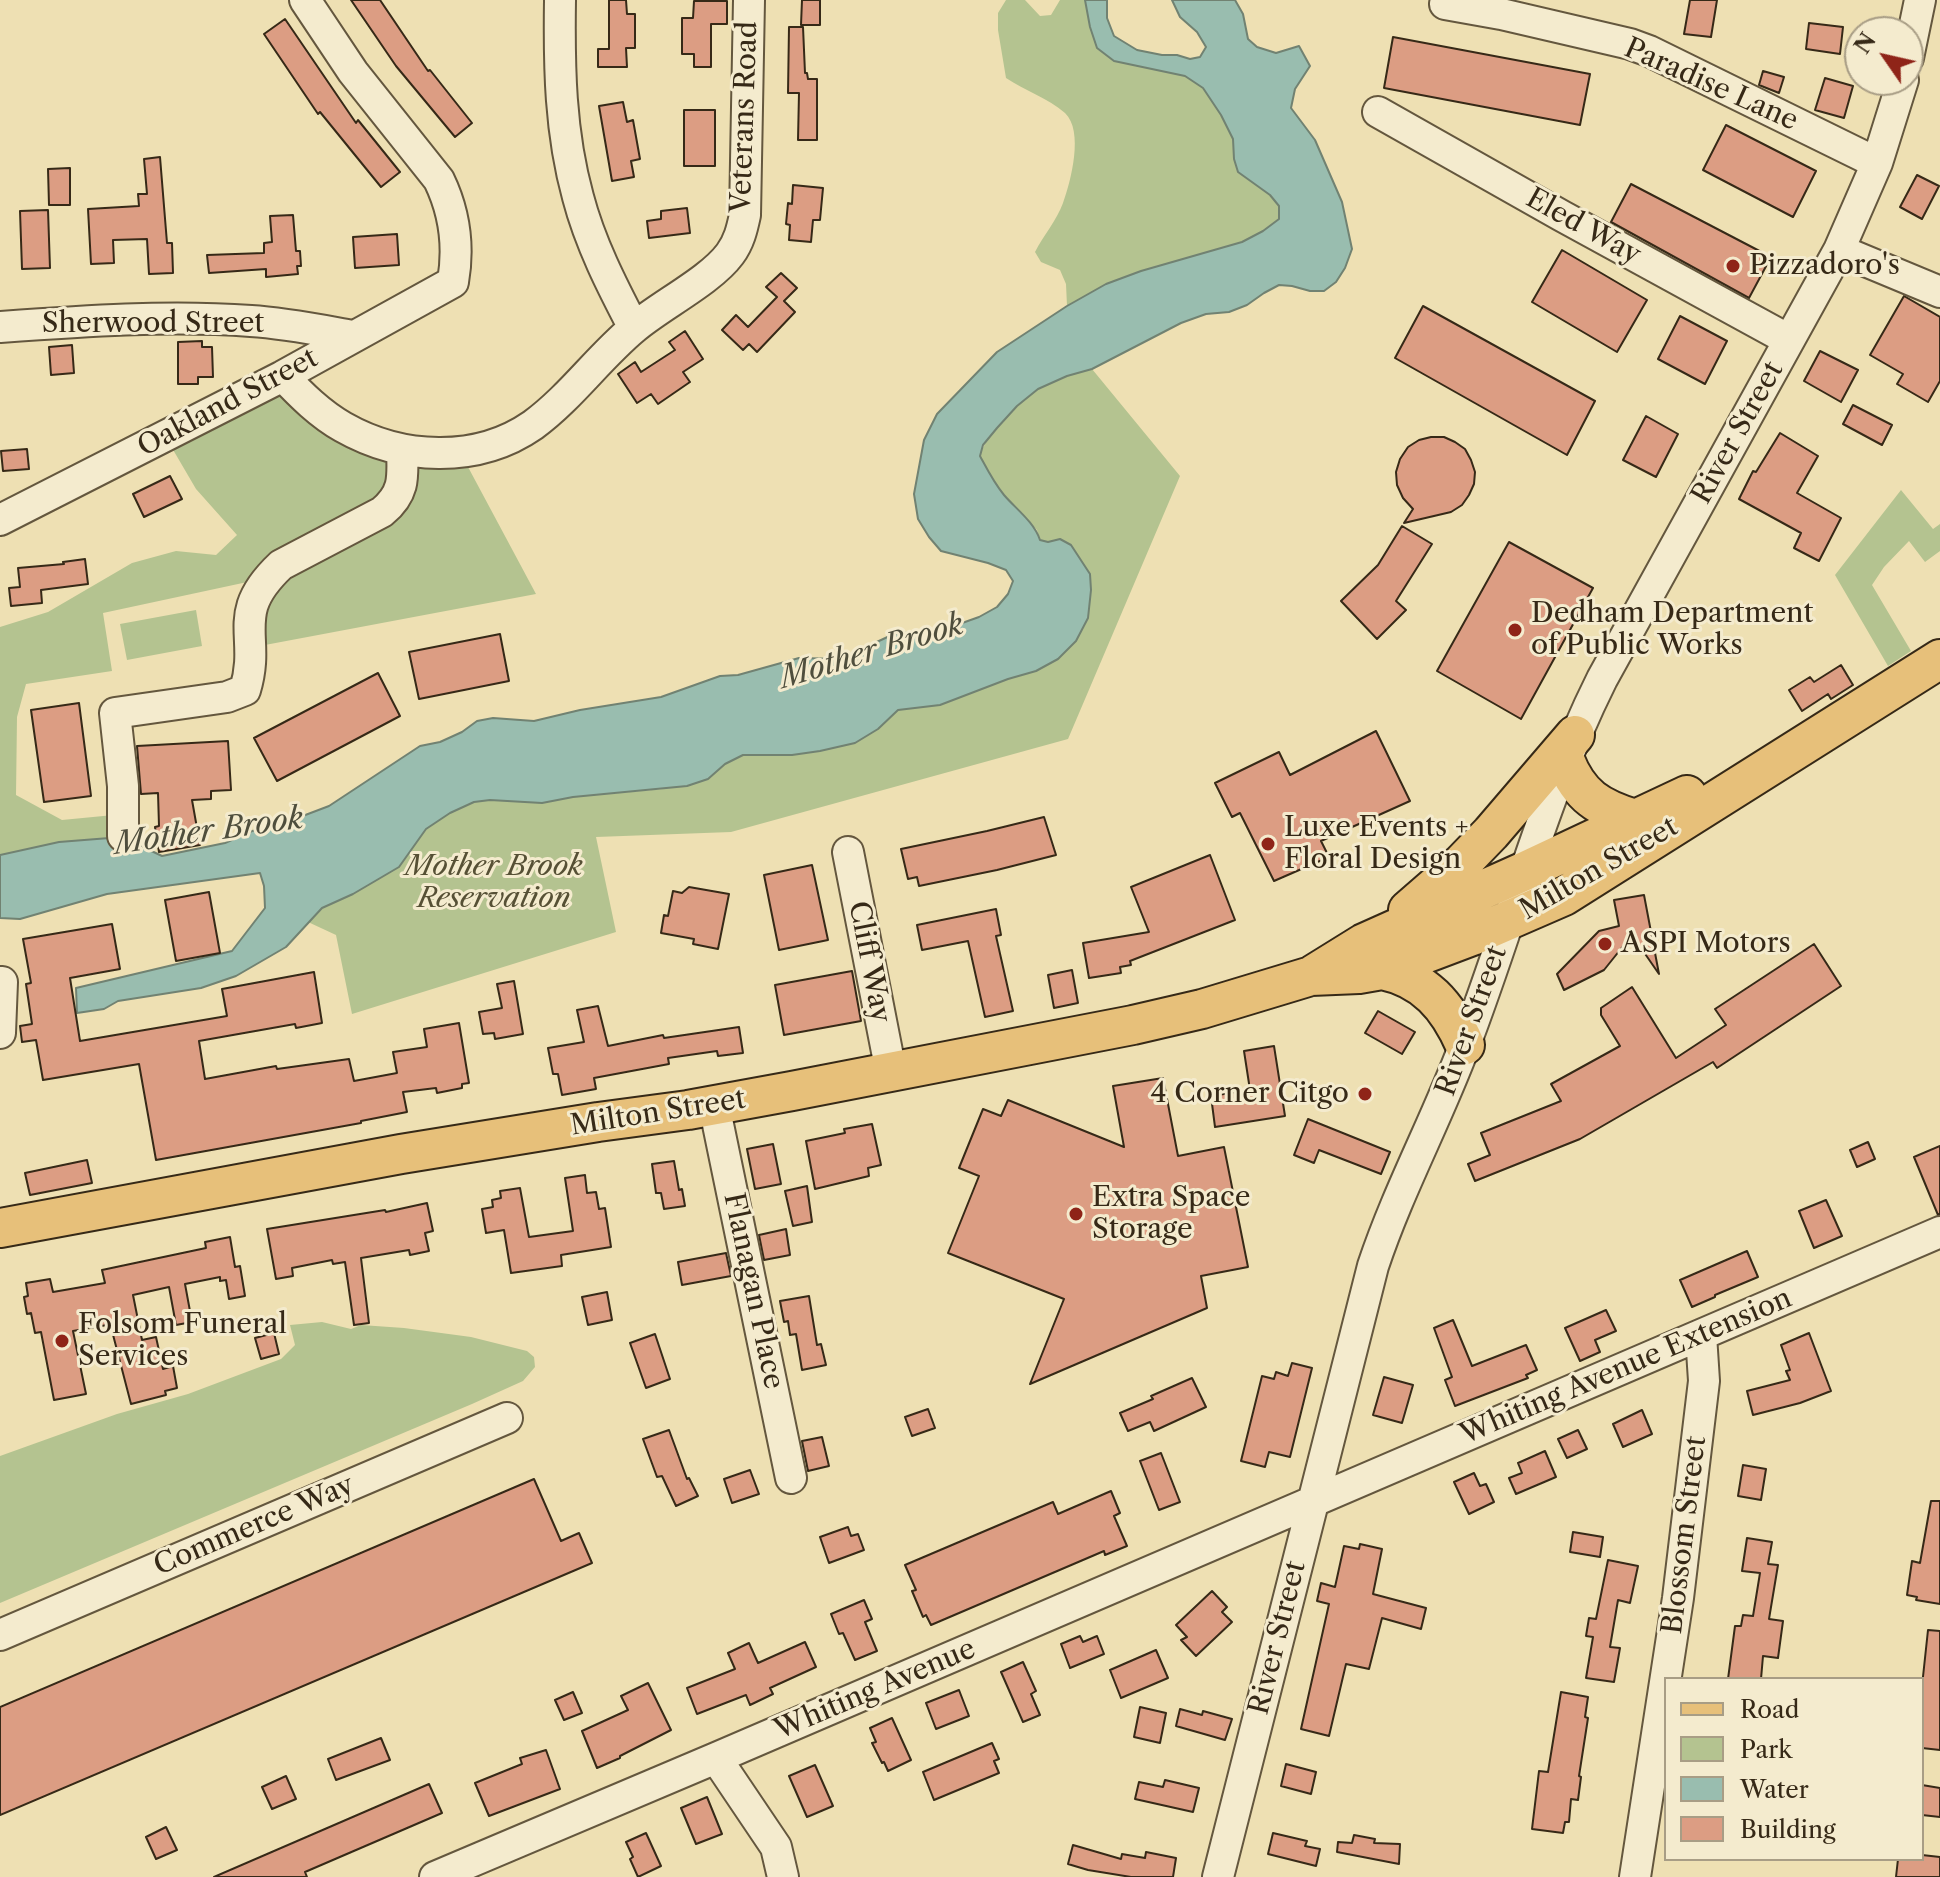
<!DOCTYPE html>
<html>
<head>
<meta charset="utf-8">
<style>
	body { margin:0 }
	#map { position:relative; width:1940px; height:1877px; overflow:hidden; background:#eee0b3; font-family:"Libre Caslon Text",serif }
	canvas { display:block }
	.legend { position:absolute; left:1664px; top:1677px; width:260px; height:184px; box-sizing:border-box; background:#f4ebce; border:2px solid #a89d85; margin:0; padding:10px 14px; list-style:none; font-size:24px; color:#362917 }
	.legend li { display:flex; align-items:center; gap:16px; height:40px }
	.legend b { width:40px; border:2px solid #a89d85 }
	.north { position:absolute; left:1844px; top:16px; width:80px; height:80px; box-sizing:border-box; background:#f4ebce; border:2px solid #a89d85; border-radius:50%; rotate:304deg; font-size:22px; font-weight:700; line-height:32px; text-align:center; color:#362917 }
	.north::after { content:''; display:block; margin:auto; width:28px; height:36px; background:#8f2418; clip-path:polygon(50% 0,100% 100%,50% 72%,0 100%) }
</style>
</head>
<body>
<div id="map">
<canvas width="1940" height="1877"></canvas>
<ul class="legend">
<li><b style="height:10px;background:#e7c07a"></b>Road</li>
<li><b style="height:22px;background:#b4c390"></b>Park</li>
<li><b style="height:22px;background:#99bdaf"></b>Water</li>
<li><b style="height:22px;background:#dc9d83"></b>Building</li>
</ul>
<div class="north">N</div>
</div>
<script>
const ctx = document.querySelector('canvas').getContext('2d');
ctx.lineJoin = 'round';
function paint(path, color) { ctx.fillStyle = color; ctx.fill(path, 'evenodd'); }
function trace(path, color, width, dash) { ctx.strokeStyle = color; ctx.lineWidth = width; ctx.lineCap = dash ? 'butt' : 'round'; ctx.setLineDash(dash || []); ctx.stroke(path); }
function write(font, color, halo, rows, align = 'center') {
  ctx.font = font + ' "Libre Caslon Text",serif'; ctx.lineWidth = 6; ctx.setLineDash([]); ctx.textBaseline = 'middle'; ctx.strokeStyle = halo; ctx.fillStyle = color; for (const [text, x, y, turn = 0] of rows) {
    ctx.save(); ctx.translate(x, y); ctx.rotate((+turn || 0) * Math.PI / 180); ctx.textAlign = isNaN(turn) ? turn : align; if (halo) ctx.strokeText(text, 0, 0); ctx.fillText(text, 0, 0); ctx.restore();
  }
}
paint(new Path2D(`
	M1006 0H1025L1040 16 1051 15 1060 0H1085L1090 27 1114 61 1185 76 1203 88 1221 115 1233 139 1234 159 1238 172 1270 195 1279 206V219L1263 231 1242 242 1141 271 1106 284 1067 306 1066 284 1060 270 1041 262 1035 252C1043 236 1057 220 1063 203 1071 181 1084 131 1065 113 1048 98 1025 91 1006 78L998 30V13Z
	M1092 369 1180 476 1068 739 731 832 596 837 616 932 352 1014 336 935 308 922 322 908 353 894 399 867 426 829 450 813 474 802 490 800 542 803 573 797 663 789 708 779 725 764 743 755H792L878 729 898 710 940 705 1008 679 1090 574 1071 545 1060 539 1048 542 1040 540 1037 530 1001 492 980 456C986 434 1018 401 1038 389 1054 379 1074 374 1092 369Z
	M283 376 324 414 460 452 536 594 249 648 266 578 103 613 112 671 26 684 17 717 16 795 62 820 124 814 123 837 59 842 0 855V627L48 612 132 563 176 551 216 555 237 535 196 489 165 436Z
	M1901 490 1933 529 1940 524V551L1925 562 1909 541 1884 567 1872 585 1911 651 1888 666 1835 575Z
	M196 610 202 646 127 660 120 624Z
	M322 1322 351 1329 361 1325 404 1328 471 1337 527 1351 534 1357 535 1367 523 1381 472 1404 0 1603V1456L117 1414 188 1394 281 1359 295 1345 290 1325Z`), '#b4c390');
const water = new Path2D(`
	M1085 0H1107V18L1114 36 1137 50 1162 55H1177L1190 59 1200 57 1206 47 1197 32 1180 17 1172 0H1235L1243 14 1248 39 1257 47 1276 53 1299 46 1310 66 1295 89 1291 108 1315 140 1342 202 1352 249 1345 268 1336 282 1324 291H1310L1292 286 1279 285 1264 293 1247 305 1229 312 1206 314 1181 323 1092 369 1067 376 1038 389 1017 406 997 428 983 445 980 456C987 469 994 483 1004 495 1016 509 1034 522 1040 540L1048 542 1060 539 1071 545 1090 574 1091 590 1088 618 1076 641 1058 659 1036 671 1008 679 940 705 898 710 878 729 855 743 820 751 792 755H743L725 764 708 779 687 786 573 797 542 803 490 800 474 802 450 813 426 829 399 867 353 894 322 908 286 947 236 976 201 988 118 1001 104 1009 77 1013 76 988 232 951 265 908 264 886 260 873 107 894 20 919 0 918V855L59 842 122 837 162 856 225 843 252 831 279 825 329 806 420 746 440 742 462 732 477 721 493 718 534 721 580 710 661 697 720 676 738 675 799 658 840 659 894 634 951 627 979 617 997 607 1008 594 1013 581 1006 570 988 563 941 551 929 537 918 519 914 494 924 440 937 414 997 352 1067 306 1106 284 1141 271 1242 242 1263 231 1279 219V206L1270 195 1238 172 1234 159 1233 139 1221 115 1203 88 1185 76 1114 61 1097 48 1090 27Z`);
paint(water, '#99bdaf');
trace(water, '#718272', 2);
const building = new Path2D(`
	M351 0H380L428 71 430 70 472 123 455 137 396 66Z
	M609 0H626L627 14H635V48H626L627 67H598V49H609Z
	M802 0H820V25H801Z
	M1690 0H1717L1711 37 1684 34Z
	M694 1H727V24H711V67H694V54H682V18H693Z
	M285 19 356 123 358 120 400 172 381 187 320 112 318 114 264 34Z
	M1809 23 1843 27 1840 54 1806 49Z
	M789 27H803L805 73H807L808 79H817V140H798L799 93H788Z
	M1393 37 1590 74 1580 125 1384 88Z
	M1763 71 1784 77 1779 93 1759 85Z
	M1825 78 1853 86 1844 118 1815 110Z
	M623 102 627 122 633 120 640 159 631 161 634 177 612 181 599 106Z
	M684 110H715V166H684Z
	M1726 125 1816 171 1793 217 1703 170Z
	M160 157 167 243H172L173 273 149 274 147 239 113 240 114 263 91 264 88 209 139 206 138 194H147L144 159Z
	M70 168V205H49L48 169Z
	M1917 175 1939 186 1922 219 1900 207Z
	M1631 184 1771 257 1749 298 1611 222Z
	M793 185 823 188 820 220H813L811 242 789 240 790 225 786 224 788 203 792 204Z
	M687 208 690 233 649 238 647 221 661 219V211Z
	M48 210 50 268 22 269 20 211Z
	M293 215 296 251H300L301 266H297L298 274 266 277V269L209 273 207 255 264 253V243L272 242 270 216Z
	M397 234 399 265 355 268 353 237Z
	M1562 250 1647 300 1617 352 1532 302Z
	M781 273 797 288 784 301 795 312 757 352 749 344 743 350 722 330 736 315 748 327 777 297 766 287Z
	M1904 296 1940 317V381L1928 402 1897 384 1903 374 1870 355Z
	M1423 306 1595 401 1567 455 1395 358Z
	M1680 316 1727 341 1705 384 1658 359Z
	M685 331 703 359 683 372 690 382 658 404 651 394 637 403 618 374 635 362 641 372 675 350 669 342Z
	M202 341V347H212L213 377H198V384H178V342Z
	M72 345 74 373 51 375 49 347Z
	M1820 351 1858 370 1841 402 1804 381Z
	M1853 405 1892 425 1882 445 1843 424Z
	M1646 416 1678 434 1656 477 1623 460Z
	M1780 433 1818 456 1797 493 1841 518 1819 561 1794 548 1801 533 1739 499 1753 471 1756 472Z
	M1431 437H1444L1455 442 1465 449 1471 460 1475 472 1474 484 1469 495 1462 505 1451 512 1404 523 1413 509 1403 498 1397 485 1396 472 1400 459 1408 447 1419 440Z
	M27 449 29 469 3 471 1 451Z
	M170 476 182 499 144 517 133 494Z
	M1402 526 1432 544 1396 601 1406 610 1377 639 1341 601 1378 565Z
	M1509 542 1593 588 1521 719 1437 671Z
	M85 559 88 584 41 590 42 603 11 606 9 588 20 587 18 568 64 564 63 562Z
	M500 634 509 681 419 699 409 652Z
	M1841 665 1853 685 1831 699 1828 694 1802 711 1789 690 1810 677 1814 682Z
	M378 673 400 716 277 781 254 738Z
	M79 703 91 796 44 802 31 710Z
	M1376 731 1410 801 1321 841 1329 857 1274 881 1240 813 1232 817 1215 783 1279 752 1290 775Z
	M228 741 231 790 211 791V799L192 800 200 845 159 852 155 827 159 826 158 793 141 794 137 746Z
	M1044 817 1056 855 997 870 919 886 917 877 908 879 901 849 987 831Z
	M1210 855 1235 920 1130 961 1131 965 1120 967 1121 973 1089 978 1083 943 1149 932 1131 887Z
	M812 865 828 940 779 950 764 875Z
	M689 887 729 894 718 949 693 944 694 939 661 933 664 915 668 916 673 891 682 893Z
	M209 892 220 953 176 961 165 900Z
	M1644 895 1659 974 1632 935 1604 970 1564 990 1557 974 1599 931 1619 926 1614 900Z
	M996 909 1001 935 996 936 1013 1011 985 1017 968 941 922 950 917 925Z
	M112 924 120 969 70 978 80 1041 227 1016 222 989 314 972 322 1023 296 1028 295 1024 199 1041 205 1079 276 1066 277 1069 349 1059 354 1081 397 1073 393 1052 427 1047 424 1029 459 1023 469 1083 462 1084V1088L437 1093 436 1088 403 1092 407 1112 361 1121V1123L156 1160 139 1064 43 1080 36 1040 22 1042 20 1026 32 1024 26 984 31 983 23 939Z
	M1814 944 1841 986 1717 1068 1713 1062 1580 1139 1475 1181 1468 1164 1490 1155 1481 1133 1561 1101 1551 1084 1620 1046 1601 1015V1008L1632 987 1676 1058 1726 1025 1715 1009Z
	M1072 970 1078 1003 1054 1008 1048 975Z
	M852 971 861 1021 784 1035 775 985Z
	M514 981 523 1034 495 1039 494 1033 483 1034 479 1012 502 1008 497 984Z
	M598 1006 608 1046 663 1035 664 1038 739 1027 743 1053 718 1056 717 1051 668 1058 669 1064 594 1078 596 1089 562 1095 558 1074H553L548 1048 584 1042 577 1010Z
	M1378 1011 1415 1032 1402 1054 1365 1033Z
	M1274 1046 1285 1116 1215 1127 1211 1096 1250 1090 1244 1051Z
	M1163 1078 1178 1156 1224 1147 1248 1267 1201 1276 1207 1308 1030 1384 1064 1299 948 1253 979 1176 959 1168 983 1109 1001 1116 1008 1100 1124 1147 1113 1086Z
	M1308 1119 1390 1152 1381 1174 1319 1150 1314 1163 1294 1155Z
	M872 1124 881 1165 868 1168 869 1176 815 1189 806 1141 845 1133 844 1129Z
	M1868 1142 1875 1159 1857 1167 1850 1150Z
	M773 1144 781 1184 755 1189 747 1149Z
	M1940 1146V1214L1938 1215 1914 1157Z
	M87 1160 92 1183 30 1195 25 1173Z
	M674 1161 679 1190 682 1189 685 1206 664 1209 661 1193H656L652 1164Z
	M585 1175 587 1193 596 1192 599 1209 605 1208 611 1247 561 1255 562 1266 511 1273 504 1230 486 1233 482 1209 493 1207 492 1200 501 1198 500 1191 520 1188 529 1237 573 1231 565 1178Z
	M807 1186 812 1222 793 1226 785 1191Z
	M1826 1200 1842 1236 1814 1248 1799 1211Z
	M427 1203 433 1231 425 1233 429 1251 410 1255 409 1250 361 1258 369 1323 354 1325 345 1262 333 1264 332 1260 292 1268 293 1276 276 1279 267 1229 385 1210 386 1212Z
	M786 1229 790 1255 764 1260 759 1235Z
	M230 1237 235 1267 240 1266 245 1296 229 1299 226 1280 220 1281V1277L185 1284 192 1322 176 1325 169 1287 133 1295 142 1340 156 1337 163 1369 173 1366 177 1388 165 1391 166 1395 131 1404 111 1327 108 1328 107 1325 73 1331 86 1394 54 1400 41 1332 35 1333 31 1313 27 1314 24 1297 28 1296 26 1283 50 1279 53 1292 105 1283 102 1270 206 1248 205 1242Z
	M1747 1251 1758 1277 1715 1295V1297L1692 1307 1680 1280Z
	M726 1253 731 1276 682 1285 678 1262Z
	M607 1292 612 1320 588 1325 582 1297Z
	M809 1296 817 1345 821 1344 826 1365 802 1370 796 1334 790 1335 788 1321 784 1322 780 1301Z
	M1606 1310 1616 1331 1595 1340 1600 1352 1580 1361 1565 1328Z
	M1453 1320 1472 1366 1526 1345 1537 1370 1526 1375 1528 1378 1455 1406 1445 1380 1452 1377 1434 1328Z
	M274 1333 279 1354 261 1359 255 1338Z
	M1809 1333 1831 1391 1800 1403 1753 1415 1747 1391 1790 1380 1786 1371 1790 1370 1781 1345Z
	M655 1334 670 1379 646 1388 630 1343Z
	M1292 1363 1312 1368 1290 1457 1269 1452 1265 1467 1241 1461 1262 1376 1274 1379 1276 1372 1288 1376Z
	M1384 1377 1413 1385 1402 1423 1373 1415Z
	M1192 1378 1206 1407 1154 1431 1150 1422 1128 1431 1120 1413 1153 1399 1151 1396Z
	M928 1409 935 1428 912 1436 905 1417Z
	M1642 1410 1652 1434 1623 1447 1613 1424Z
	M669 1430 687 1479 689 1478 698 1496 676 1506 662 1476 657 1477 643 1439Z
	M1578 1430 1587 1449 1567 1458 1558 1439Z
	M822 1437 829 1466 808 1471 802 1441Z
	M1545 1451 1556 1477 1516 1494 1509 1478 1522 1473 1518 1463Z
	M1161 1453 1180 1502 1159 1510 1140 1461Z
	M1743 1465 1766 1469 1761 1500 1738 1496Z
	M750 1470 759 1494 732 1503 724 1479Z
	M1474 1473 1480 1486 1486 1484 1494 1502 1469 1514 1454 1482Z
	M534 1479 561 1541 579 1533 592 1563 0 1815V1707Z
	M1111 1491 1120 1513 1114 1516 1127 1546 1105 1555 1104 1551 931 1625 926 1615 923 1617 912 1591 916 1590 905 1565 1053 1502 1058 1514Z
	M1931 1501H1940V1604L1916 1600 1917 1597 1907 1595 1912 1561 1920 1563Z
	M848 1527 851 1536 858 1534 864 1550 829 1563 820 1537Z
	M1573 1532 1603 1537 1600 1557 1570 1552Z
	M1747 1538 1772 1542 1768 1564 1778 1565 1769 1619 1783 1621 1778 1658 1763 1656 1761 1679H1728L1735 1626H1741L1743 1615 1753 1616 1760 1573 1742 1571Z
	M1360 1544 1382 1549 1373 1594 1426 1608 1421 1629 1382 1618 1369 1669 1346 1664 1329 1736 1301 1729 1329 1604 1317 1601 1321 1583 1335 1587 1344 1546 1359 1549Z
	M1608 1560 1638 1566 1630 1603 1618 1600 1610 1647 1620 1648 1614 1682 1586 1678 1593 1637 1586 1636 1589 1618 1596 1619Z
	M1212 1591 1227 1607 1222 1612 1232 1622 1196 1656 1181 1640 1187 1637 1176 1625Z
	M864 1600 872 1619 865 1622 877 1651 855 1660 843 1633 839 1634 831 1614Z
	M1928 1630 1940 1631V1750L1922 1748V1686Z
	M1080 1636 1083 1642 1097 1636 1104 1654 1070 1668 1061 1644Z
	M805 1642 816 1667 770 1688 773 1694 750 1705 746 1695 697 1714 687 1688 735 1669 728 1653 749 1643 758 1663Z
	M1156 1650 1168 1678 1121 1698 1110 1670Z
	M1023 1662 1036 1691 1031 1694 1040 1715 1023 1722 1001 1672Z
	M648 1683 671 1730 620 1756V1758L597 1768 582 1731 628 1710 621 1696Z
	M959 1690 969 1716 936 1729 926 1703Z
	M573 1692 582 1713 564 1720 555 1700Z
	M1561 1692 1588 1697 1585 1717 1588 1718 1579 1776 1581 1777 1578 1800 1571 1799 1569 1822H1565L1563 1833 1532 1829 1539 1771 1548 1772Z
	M1140 1707 1166 1713 1160 1743 1134 1737Z
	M1180 1709 1202 1715 1203 1711 1232 1719 1225 1740 1176 1726Z
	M892 1718 911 1760 888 1771 884 1762 882 1763 872 1743 876 1742 870 1728Z
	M381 1738 390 1760 336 1780 328 1759Z
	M992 1743 999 1759 994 1761 999 1773 934 1800 923 1772Z
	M546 1750 560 1789 489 1816 475 1783 522 1764 520 1758Z
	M1286 1764 1316 1772 1311 1794 1281 1786Z
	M815 1765 833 1806 807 1817 789 1776Z
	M286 1776 296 1799 272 1809 262 1787Z
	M1165 1780 1199 1788 1193 1812 1135 1799 1139 1782 1163 1787Z
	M429 1784 442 1813 305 1872 307 1877H214Z
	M1922 1785 1940 1788V1817L1922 1815Z
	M707 1797 722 1834 696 1844 681 1808Z
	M166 1827 177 1850 156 1859 146 1837Z
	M646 1833 661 1866 638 1877 630 1859 633 1857 626 1842Z
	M1273 1833 1307 1841 1305 1846 1320 1849 1316 1866 1268 1854Z
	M1354 1835 1375 1839 1374 1843 1400 1844 1399 1864 1337 1852 1338 1842 1352 1843Z
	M1073 1845 1121 1859 1122 1854 1145 1858 1146 1852 1176 1858 1173 1877H1131L1088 1870 1068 1864Z
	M1922 1855 1940 1857V1877H1896L1898 1859H1922Z`);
paint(building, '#dc9d83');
trace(building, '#362917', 2);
const minor = new Path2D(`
	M560 0C559 67 560 132 578 197 590 243 612 286 634 328
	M1445 4 1501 14 1630 44 1649 51 1877 163
	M1908 58 1920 0
	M1378 112 1562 216 1789 340
	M1839 250 1940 292
	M0 327C83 321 168 315 251 321 285 323 319 330 353 336
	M283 376C301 395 320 414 343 427 401 460 477 464 533 425 571 397 598 358 634 328 661 305 710 281 730 254 739 242 742 229 745 215L749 0
	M0 520 283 376 453 282C459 247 455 213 439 180L353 72 305 0
	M123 836V786L115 713 227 697 245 690C262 635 228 615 281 565L382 512C405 493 403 477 402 450
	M848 852 891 1072
	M0 1033 2 982
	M714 1105 791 1478
	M0 1635 507 1418
	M716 1758 776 1847 783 1877
	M435 1877 716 1758 1940 1232
	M1218 1877 1373 1266C1398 1191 1436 1121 1464 1047 1511 925 1543 797 1602 679L1839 250 1877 163 1903 80
	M1635 1877 1678 1598 1704 1381 1701 1335`);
const major = new Path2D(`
	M1565 760C1579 796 1599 808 1635 819
	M1408 910 1462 863 1491 833 1575 735
	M1382 970C1425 979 1448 1006 1465 1045
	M1314 974 1364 943 1525 871 1687 795
	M0 1228 401 1154 598 1122 688 1110 792 1091 1133 1025 1202 1009 1311 976 1359 974 1382 970 1472 936 1564 896 1940 659`);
trace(minor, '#64573e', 34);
trace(major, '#362917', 42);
trace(minor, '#f4ebce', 30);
trace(major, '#e7c07a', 38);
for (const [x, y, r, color] of [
	[1733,266,8,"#8f2418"],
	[1515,630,8,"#8f2418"],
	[1268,844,8,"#8f2418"],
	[1605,944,8,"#8f2418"],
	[1365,1094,8,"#8f2418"],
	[1076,1214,8,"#8f2418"],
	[62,1341,8,"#8f2418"]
]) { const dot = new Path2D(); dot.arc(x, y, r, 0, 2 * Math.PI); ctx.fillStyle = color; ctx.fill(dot); trace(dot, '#f4ebce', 3); }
write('28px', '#362917', '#f4ebce', [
	["Paradise Lane",1711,85,24],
	["Veterans Road",745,117,-88],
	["Eled Way",1583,227,29],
	["Sherwood Street",153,324],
	["Oakland Street",228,403,-28],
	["River Street",1738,433,-61],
	["Milton Street",1599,869,-30],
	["Cliff Way",869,962,79],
	["River Street",1472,1021,-70],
	["Milton Street",658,1113,-9],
	["Flanagan Place",753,1291,78],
	["Whiting Avenue Extension",1626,1367,-23],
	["Commerce Way",254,1526,-23],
	["Blossom Street",1685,1535,-83],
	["River Street",1278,1638,-76],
	["Whiting Avenue",875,1690,-23]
]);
write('28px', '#362917', '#f4ebce', [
	["Pizzadoro's",1749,266],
	["Dedham Department",1531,614],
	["of Public Works",1531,646],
	["Luxe Events +",1284,828],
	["Floral Design",1284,860],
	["ASPI Motors",1621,944],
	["4 Corner Citgo",1349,1094,"right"],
	["Extra Space",1092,1198],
	["Storage",1092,1230],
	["Folsom Funeral",78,1325],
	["Services",78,1357]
], 'left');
write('italic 28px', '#565035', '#f4ebce', [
	["Mother Brook",494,867],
	["Reservation",494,899]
]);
write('italic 30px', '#4f4e3d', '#f4ebce', [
	["Mother Brook",872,652,-17],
	["Mother Brook",209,832,-8]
]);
</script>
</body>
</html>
